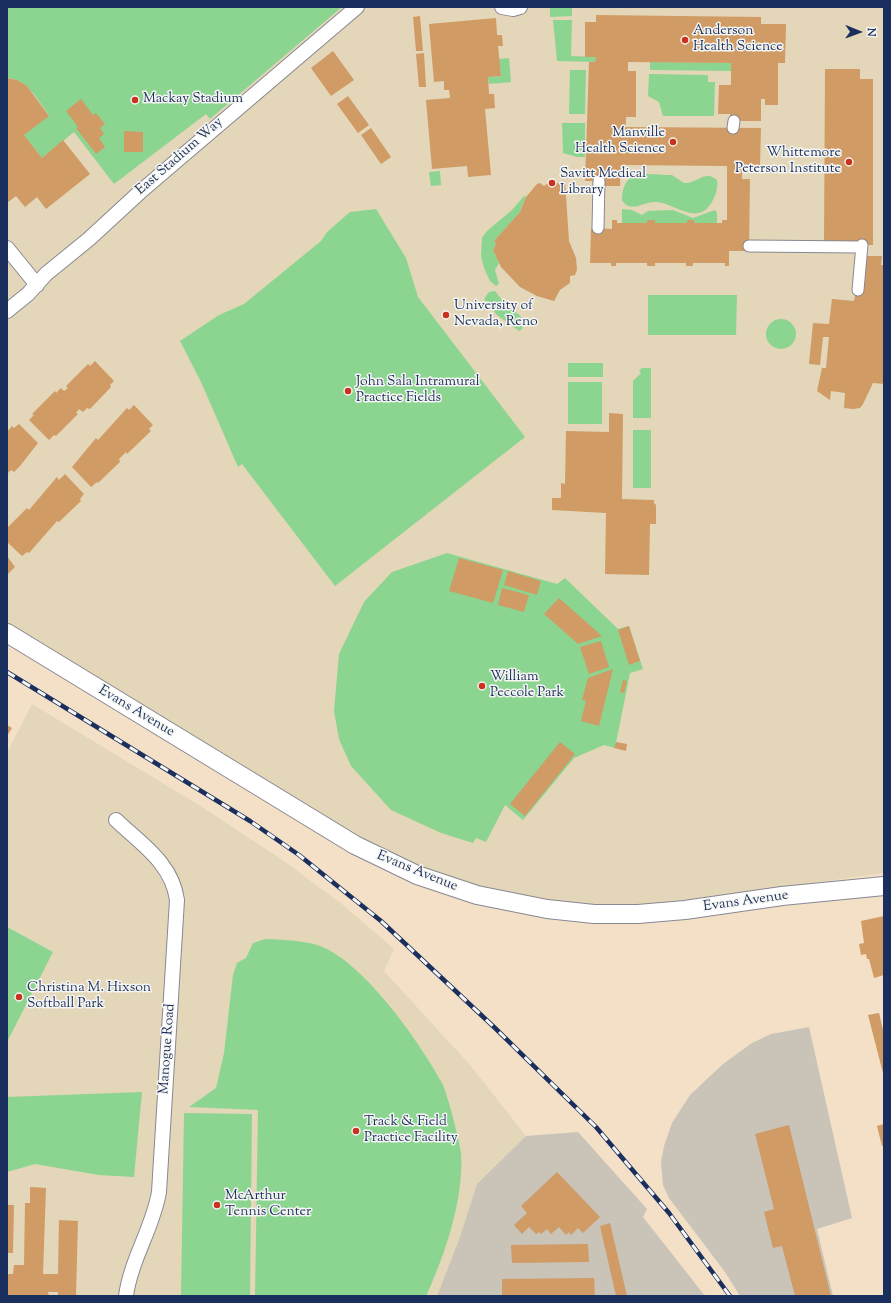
<!DOCTYPE html>
<html>
<head>
<meta charset="utf-8">
<style>
	body { margin:0 }
	#map { position:relative; width:891px; height:1303px; overflow:hidden; background:#f3e0c7; font-family:"Sorts Mill Goudy",serif }
	canvas { display:block }
	.frame { position:absolute; inset:0; border:8px solid #1b2f5e; pointer-events:none }
	.north { position:absolute; left:839px; top:12px; width:40px; height:40px; -webkit-text-stroke:3px #f6f6f2; paint-order:stroke; rotate:91deg; font-size:11px; font-weight:700; line-height:16px; text-align:center; color:#1b2f5e }
	.north::after { content:''; display:block; margin:auto; width:14px; height:18px; background:#1b2f5e; clip-path:polygon(50% 0,100% 100%,50% 72%,0 100%) }
</style>
</head>
<body>
<div id="map">
<canvas width="891" height="1303"></canvas>
<div class="frame"></div>
<div class="north">N</div>
</div>
<script>
const ctx = document.querySelector('canvas').getContext('2d');
ctx.lineJoin = 'round';
function paint(path, color) { ctx.fillStyle = color; ctx.fill(path, 'evenodd'); }
function trace(path, color, width, dash) { ctx.strokeStyle = color; ctx.lineWidth = width; ctx.lineCap = dash ? 'butt' : 'round'; ctx.setLineDash(dash || []); ctx.stroke(path); }
function write(font, color, halo, rows, align = 'center') {
  ctx.font = font + ' "Sorts Mill Goudy",serif'; ctx.lineWidth = 3; ctx.setLineDash([]); ctx.textBaseline = 'middle'; ctx.strokeStyle = halo; ctx.fillStyle = color; for (const [text, x, y, turn = 0] of rows) {
    ctx.save(); ctx.translate(x, y); ctx.rotate((+turn || 0) * Math.PI / 180); ctx.textAlign = isNaN(turn) ? turn : align; if (halo) ctx.strokeText(text, 0, 0); ctx.fillText(text, 0, 0); ctx.restore();
  }
}
paint(new Path2D(`
	M7 7H884V873L651 906H605L566 904 485 890 413 865 349 832 7 623Z
	M32 704 202 807 284 861 343 905 394 949 384 971 470 1065 526 1136 477 1184 460 1237 437 1296H7V753Z`), '#e4d6b8');
paint(new Path2D(`
	M809 1027 852 1218 817 1229 833 1296H740L725 1272 669 1198 663 1185 661 1162 664 1146 672 1123 690 1095 723 1064 752 1043 771 1034Z
	M578 1132 647 1209 643 1217 705 1296H437L460 1237 477 1184 526 1136Z`), '#c9c3b8');
paint(new Path2D(`
	M7 7H342L210 119 206 114 114 184 74 132 42 158 24 135 49 115C38 101 28 79 7 78Z
	M550 7H572V16L550 17Z
	M553 20H572L571 56 596 57 595 62 557 61Z
	M509 58 511 82 489 84 488 77 501 76 499 59Z
	M650 62 731 63V71L650 70Z
	M570 70H586L585 114H569Z
	M649 74 708 75V82H715L714 116H663L659 102 648 96Z
	M562 123H585V157H577L563 153Z
	M440 171 441 185 431 186 429 172Z
	M672 175 684 183C697 184 705 169 717 180 718 187 716 194 713 200 698 228 678 204 656 202 644 201 630 214 622 200 623 166 647 175 672 175Z
	M524 196 526 197 520 212 494 241 496 244 493 250 499 263 495 270 499 284 496 286 490 281 484 268 481 256 482 238 487 231 512 210Z
	M376 209 406 258 418 297 525 437 335 586 242 464 238 467 201 382 180 341 219 315 244 304 321 241 327 232 350 212Z
	M622 209 632 210 642 215 648 211 673 210 693 218 715 210 717 213V223H694L693 220H687V223H622Z
	M495 291C499 296 503 302 508 306 515 313 527 316 522 329L519 331 497 315 484 299 489 292Z
	M648 295H737L736 335H648Z
	M766 334a15 15 0 1 1 30 0a15 15 0 1 1-30 0Z
	M568 363H603V377H568Z
	M642 368H651V418H633V381L641 373 639 371Z
	M568 382H602V424H568Z
	M633 430H651V488H633Z
	M447 553 557 584 565 578 618 629 629 626 643 669 630 673 615 748 604 745 574 758 523 820 505 805 486 842 476 838 473 843 441 833 391 810 351 766 339 739 334 711 339 654 364 602 392 572Z
	M7 927 53 952 7 1042Z
	M265 939C285 940 309 940 327 949 369 971 419 1041 442 1083 447 1092 460 1143 461 1153 464 1199 445 1255 426 1296H255L258 1110 189 1107 216 1088 224 1053 233 975 237 963 246 958 253 943Z
	M142 1092 134 1177 99 1175 35 1164 7 1172V1097Z
	M184 1113 252 1114 250 1296H181Z`), '#8bd591');
paint(new Path2D(`
	M596 15 761 17V24H786L785 63H778V105H765V99H761V121H730V114H718L719 85H731V63L628 62V71H636V117H626V127L761 128 760 166H742V179H750L749 251H729V266H725V263H693V266H686V263H655V266H647V263H616V266H611V263H590L591 228 612 229V220H617V223H647V220H655V223H687V220H694V223H722V220H727V166L621 165 620 186H601V181H585L589 62H595L596 57H585V22H596Z
	M420 16 423 51H416L413 17Z
	M496 18 497 35H502L503 46H498L501 76 488 77 489 94H494L495 108 485 109 491 175 468 177 467 166 432 169 426 100 450 98 449 90H444V81L434 82 429 24Z
	M333 51 354 80 331 96 311 68Z
	M424 53 426 87H419L416 54Z
	M825 69H860V79H873V245H824Z
	M7 78 17 80 27 86 49 116 24 135 42 158 63 140 90 174 46 209 37 197 25 207 16 196 7 203Z
	M348 96 369 125 358 133 337 104Z
	M81 99 93 115 96 113 105 124 100 128 104 134 99 138 105 147 96 154 76 128 78 127 66 111Z
	M371 128 391 157 381 164 361 135Z
	M124 131 143 132V152H124Z
	M565 181 569 241 576 258 577 270 575 275 570 276V283L560 290 554 301 537 296 520 287 501 267 493 250 496 244 494 241 520 212 526 197 537 184 540 183 544 186 548 183H558Z
	M863 256H882L881 265H884V384L873 383 863 404 860 408 853 409 844 408 845 393 831 391 830 400 817 391 822 368H826L829 337H823L820 365 809 364 813 323 829 324 832 299 854 301Z
	M95 361 114 381 110 385 111 387 90 409 87 408 83 412 79 409 76 413 78 414 56 436 54 435 49 440 29 420 34 415 32 414 55 391 56 393 61 388 64 391 68 388 66 386 88 364 90 366Z
	M134 405 153 425 149 429 151 431 127 454 126 452 119 459 120 462 98 483 97 482 91 487 72 467 96 438 98 440 127 408 129 410Z
	M609 413 623 414 622 499 654 500V503L656 505V524H650L649 575 605 574 606 513 552 510V498H561V483L565 484 566 431 609 432Z
	M19 424 38 443 20 466 14 472 11 470 7 474V432L12 426 14 428Z
	M65 474 84 494 80 499 81 501 59 522 57 521 29 553 27 552 22 556 7 542V528L27 508 29 510 57 477 59 480Z
	M7 556 15 567 7 575Z
	M459 558 503 570 493 603 449 591Z
	M508 571 541 581 537 595 504 585Z
	M502 588 529 595 524 612 498 605Z
	M559 598 602 636 578 644 544 614Z
	M629 626 640 661 629 665 618 630Z
	M601 641 609 667 589 674 580 647Z
	M613 669 599 726 581 721 586 701 582 700 588 678Z
	M623 680 627 681 624 693 620 692Z
	M7 725 12 728 7 736Z
	M560 742 575 754 525 816 510 804Z
	M616 742 627 744 626 751 614 748Z
	M884 916V975L874 978 869 959H867L866 954 861 955 859 944 864 943 861 921Z
	M879 1013 884 1034 883 1073 868 1015Z
	M884 1124V1146H882L877 1126Z
	M789 1125 831 1296H795L782 1246 773 1248 764 1212 774 1209 755 1134Z
	M557 1172 600 1217 583 1233 578 1228 571 1235 569 1232 566 1235 559 1227 551 1234 547 1229 541 1234 539 1232 536 1234 529 1227 522 1234 514 1225 527 1213 521 1206Z
	M30 1187 46 1188 43 1274H58L59 1220 78 1221 76 1296H58V1292H48L49 1296H7V1274H13L14 1265H24L25 1203H30Z
	M7 1205H14L13 1253H7Z
	M610 1223 627 1296H616L600 1226Z
	M588 1244 589 1262 512 1263 511 1245Z
	M594 1278 595 1296H502V1279Z`), '#d09b64');
const pedestrian = new Path2D(`
	M733 128 734 121
	M598 228 599 181
	M749 246 861 247
	M858 290 862 245`);
const minor = new Path2D(`
	M502 7 513 9 520 7
	M7 248 37 285
	M7 311 28 294 46 274 89 239 140 192 357 7
	M116 820C141 844 172 863 177 900L159 1192C153 1228 131 1259 126 1296`);
const tertiary = new Path2D(`
	M7 633 355 845 417 875 477 895 547 909 594 914H638L685 910 782 896 884 886`);
trace(pedestrian, '#878892', 13);
trace(minor, '#878892', 16);
trace(tertiary, '#878892', 20);
trace(pedestrian, '#fff', 11);
trace(minor, '#fff', 14);
trace(tertiary, '#fff', 18);
const rail = new Path2D(`
	M7 672 250 821 299 855 381 921 495 1028 596 1127 669 1213 730 1296`);
trace(rail, '#1b2f5e', 4.5);
trace(rail, '#f6f6f2', 3, [9]);
for (const [x, y, r, color] of [
	[685,40,4,"#c8321e"],
	[135,100,4,"#c8321e"],
	[673,142,4,"#c8321e"],
	[849,162,4,"#c8321e"],
	[552,183,4,"#c8321e"],
	[446,315,4,"#c8321e"],
	[348,391,4,"#c8321e"],
	[482,686,4,"#c8321e"],
	[19,997,4,"#c8321e"],
	[356,1131,4,"#c8321e"],
	[217,1205,4,"#c8321e"]
]) { const dot = new Path2D(); dot.arc(x, y, r, 0, 2 * Math.PI); ctx.fillStyle = color; ctx.fill(dot); trace(dot, '#f6f6f2', 1.5); }
write('14px', '#1b2f5e', '#f6f6f2', [
	["Anderson",693,32],
	["Health Science",693,48],
	["Mackay Stadium",143,100],
	["Manville",665,134,"right"],
	["Health Science",665,150,"right"],
	["Whittemore",841,154,"right"],
	["Peterson Institute",841,170,"right"],
	["Savitt Medical",560,175],
	["Library",560,191],
	["University of",454,307],
	["Nevada, Reno",454,323],
	["John Sala Intramural",356,383],
	["Practice Fields",356,399],
	["William",490,678],
	["Peccole Park",490,694],
	["Christina M. Hixson",27,989],
	["Softball Park",27,1005],
	["Track & Field",364,1123],
	["Practice Facility",364,1139],
	["McArthur",225,1197],
	["Tennis Center",225,1213]
], 'left');
write('14px', '#1b2f5e', '#f6f6f2', [
	["East Stadium Way",180,157,-41],
	["Evans Avenue",136,712,31],
	["Evans Avenue",417,872,22],
	["Evans Avenue",746,902,-8],
	["Manogue Road",168,1049,-86]
]);
</script>
</body>
</html>
